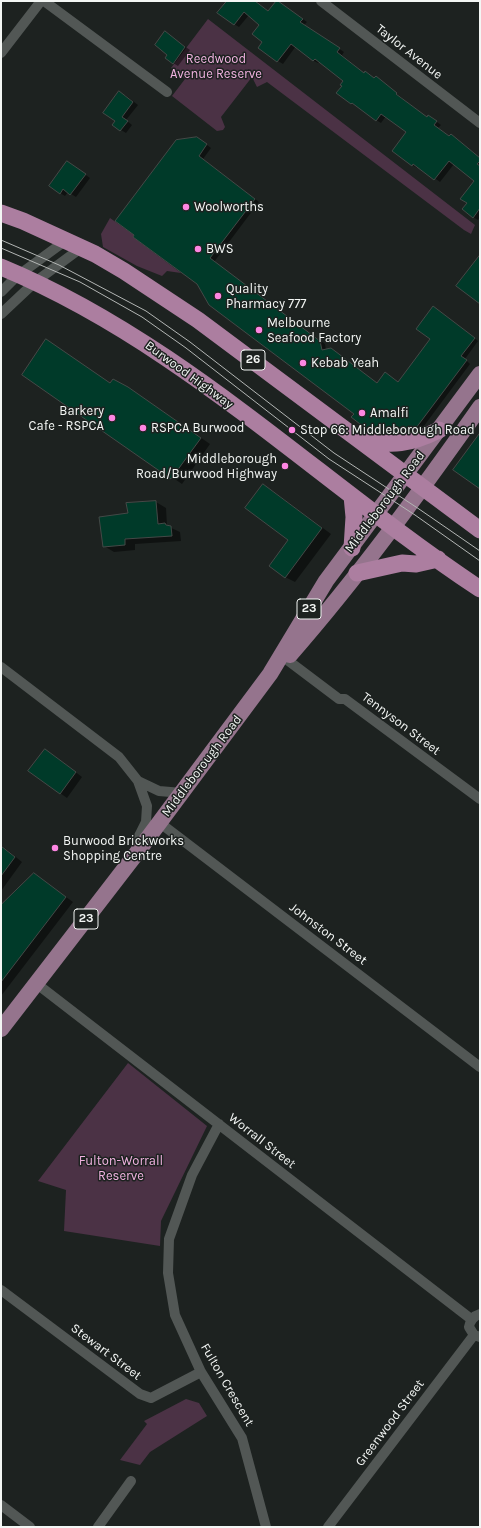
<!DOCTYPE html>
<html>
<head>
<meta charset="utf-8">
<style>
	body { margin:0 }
	#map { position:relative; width:481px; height:1528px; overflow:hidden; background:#1d2220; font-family:Karla,sans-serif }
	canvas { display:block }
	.frame { position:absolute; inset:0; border:2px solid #f3f6f4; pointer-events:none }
</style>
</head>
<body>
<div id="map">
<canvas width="481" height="1528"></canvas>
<div class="frame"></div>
</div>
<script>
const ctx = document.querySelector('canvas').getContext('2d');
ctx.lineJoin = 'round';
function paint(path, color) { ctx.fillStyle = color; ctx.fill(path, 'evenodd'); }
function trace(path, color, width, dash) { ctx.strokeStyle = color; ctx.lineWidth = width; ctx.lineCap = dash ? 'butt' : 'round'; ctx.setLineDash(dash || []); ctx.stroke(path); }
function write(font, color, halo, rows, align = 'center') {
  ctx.font = font + ' Karla,sans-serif'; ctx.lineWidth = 3; ctx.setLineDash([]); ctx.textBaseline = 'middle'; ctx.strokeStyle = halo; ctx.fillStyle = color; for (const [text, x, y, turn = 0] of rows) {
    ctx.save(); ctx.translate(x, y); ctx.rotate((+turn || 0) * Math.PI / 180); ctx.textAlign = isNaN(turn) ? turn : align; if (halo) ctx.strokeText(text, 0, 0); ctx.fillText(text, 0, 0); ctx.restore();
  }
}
paint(new Path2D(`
	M208 19 475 225 471 234 464 230 267 82 257 87 252 77 221 117 225 127 223 130 217 131 172 96 185 79 171 68Z
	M110 218 134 235 133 237 181 273 167 271 162 276 137 266 103 247 101 234Z
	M128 1063 207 1126 161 1221 160 1246 64 1231 66 1190 38 1181Z
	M186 1399 199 1403 207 1416 150 1452 140 1465 120 1460 147 1424 144 1421Z`), '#4b3245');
paint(new Path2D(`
	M228 1H260L258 3 269 12 282 4 307 22 304 25 344 52 342 55 365 74 381 81 427 118 433 119 441 125 438 128 450 137 451 135 456 138 480 158V217L478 220 473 217 468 203 475 181 454 164 440 182 418 166 417 168 412 165 407 132 386 116 381 123 376 120 343 86 345 80 320 62 318 63 314 61 296 46 283 64 278 61 260 48 264 42 261 25 249 15 239 27 234 24Z
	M170 36 190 50 178 66 173 63 169 54Z
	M125 95 138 105 126 120 132 125 126 133 113 125 116 121Z
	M202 141 211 148 203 159 259 202 214 262 325 344 326 350 378 384 399 383 432 339 438 310 478 341 465 359 470 364 421 430 406 432 404 435H383L370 430 355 413 198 284 134 237Z
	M72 165 90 178 76 197 68 192 65 196 60 193Z
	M23 375 111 384 138 394 210 444 182 484Z
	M264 485 273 491 331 534 295 582 285 577 290 540Z
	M156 502 166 508 167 526 180 532 181 541 135 544V550L114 552 104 546 129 514Z
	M52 754 82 777 67 798 60 793Z
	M1 845 22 862 1 891Z
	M34 874 73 902 1 996V907Z`), '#0007');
const building = new Path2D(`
	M227 1H255L268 11 276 1H278L303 19 300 22 340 48 337 52 364 73 365 71 374 78 376 76 397 93 396 94 427 117 428 115 437 121 434 125 449 136 451 134 480 158V161L477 164 480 166V208L473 218 462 209 467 203 460 199 474 181 449 161 434 180 413 164 412 166 392 151 406 132 381 114 376 121 352 103 351 104 336 93 342 86 340 85 343 81 315 59 313 61 291 44 277 62 258 48 262 42 252 34 259 25 244 12 234 25 217 13Z
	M165 31 185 47 173 64 165 58 167 55 155 45Z
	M119 91 133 102 122 117 128 121 120 131 112 125 115 121 103 113Z
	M197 137 207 144 199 156 255 199 210 258 320 341 322 350 331 348 377 383 385 372 398 382 430 339 416 329 433 306 475 338 461 356 467 360 416 428 402 430 399 433H378L369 431 351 417 354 414 209 305 197 284 133 237 134 235 115 221 176 140Z
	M67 161 86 174 70 195 63 189 60 194 49 186Z
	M480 255V304L456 286Z
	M46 339 110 383 113 379 128 387 201 438 171 479 22 375Z
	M480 433V489L453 470Z
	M263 484 322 528 285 578 269 566 288 540 245 508Z
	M156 501 158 524 165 523 166 525 171 526 172 536 125 539V545L103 547 99 517 128 513 126 503Z
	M45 749 76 772 60 794 28 771Z
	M1 846 15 857 1 876Z
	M34 873 66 897 1 982V905Z`);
paint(building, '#003a29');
trace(building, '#444947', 1);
trace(new Path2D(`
	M44 1 167 92
	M321 1 480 123
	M1 53 41 1
	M1 292 16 277 65 241
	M1 314 35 282 81 248
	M286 659 339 699H345L480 799
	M1 667 119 757 138 781 147 806 146 822 137 840 136 850
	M138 781 159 791 182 793
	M160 823 480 1067
	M37 984 471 1319
	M219 1124 192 1175 169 1239 168 1273 175 1315 201 1372 242 1438 266 1527
	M1 1290 140 1394 151 1398 201 1372
	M480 1314C473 1316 470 1320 469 1327L474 1335 480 1337
	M1 1505 30 1527
	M98 1527 131 1481
	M328 1527 474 1335`), '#525755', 10);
trace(new Path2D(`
	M290 655C359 576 420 492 480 407
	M1 1029 136 854 270 674 326 581 480 374`), '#95748d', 16);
trace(new Path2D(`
	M1 213 23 221 95 254 124 271 198 320 480 530
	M1 267C180 341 320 483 480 589
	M361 441C394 445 409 445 439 430
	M352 548 354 517 352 496
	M357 573 402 563 416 564 438 559`), '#ac7ea0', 17);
trace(new Path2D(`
	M1 240 59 265 146 311 190 342 334 453 419 509 480 551
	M1 248 80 282 142 317 186 348 329 459 415 515 480 561`), '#b3b6b4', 1);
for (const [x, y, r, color] of [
	[186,207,4,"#fd86e2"],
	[198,249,4,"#fd86e2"],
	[218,296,4,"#fd86e2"],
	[259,330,4,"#fd86e2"],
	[303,363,4,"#fd86e2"],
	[362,413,4,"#fd86e2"],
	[112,418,4,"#fd86e2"],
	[143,428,4,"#fd86e2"],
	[292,430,4,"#fd86e2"],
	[285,466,4,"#fd86e2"],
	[55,848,4,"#fd86e2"]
]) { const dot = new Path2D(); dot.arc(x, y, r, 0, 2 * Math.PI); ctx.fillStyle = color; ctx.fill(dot); trace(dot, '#1d2220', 1.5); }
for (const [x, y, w] of [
	[253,360,24],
	[309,609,24],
	[86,919,24]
]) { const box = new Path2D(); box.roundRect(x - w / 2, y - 10, w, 20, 3); ctx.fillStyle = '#1d2220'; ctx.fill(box); trace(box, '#f3f6f4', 1); }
write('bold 12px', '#f3f6f4', null, [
	["26",253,360],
	["23",309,609],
	["23",86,919]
]);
write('13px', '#f3f6f4', '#1d2220', [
	["Taylor Avenue",409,52,38],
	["Burwood Highway",189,375,36],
	["Middleborough Road",385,502,-53],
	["Tennyson Street",401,724,37],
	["Middleborough Road",202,766,-53],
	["Johnston Street",328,934,37],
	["Worrall Street",262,1141,38],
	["Stewart Street",106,1352,37],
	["Fulton Crescent",227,1385,60],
	["Greenwood Street",390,1423,-53]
]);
write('13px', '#f1b2e0', '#1d2220', [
	["Reedwood",216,59],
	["Avenue Reserve",216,74],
	["Fulton-Worrall",121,1161],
	["Reserve",121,1176]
]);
write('13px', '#f3f6f4', '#1d2220', [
	["Woolworths",194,207],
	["BWS",206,249],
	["Quality",226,289],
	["Pharmacy 777",226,304],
	["Melbourne",267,323],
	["Seafood Factory",267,338],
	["Kebab Yeah",311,363],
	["Barkery",104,411,"right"],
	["Cafe - RSPCA",104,426,"right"],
	["Amalfi",370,413],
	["RSPCA Burwood",151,428],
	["Stop 66: Middleborough Road",300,430],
	["Middleborough",277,459,"right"],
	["Road/Burwood Highway",277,474,"right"],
	["Burwood Brickworks",63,841],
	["Shopping Centre",63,856]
], 'left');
</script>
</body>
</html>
